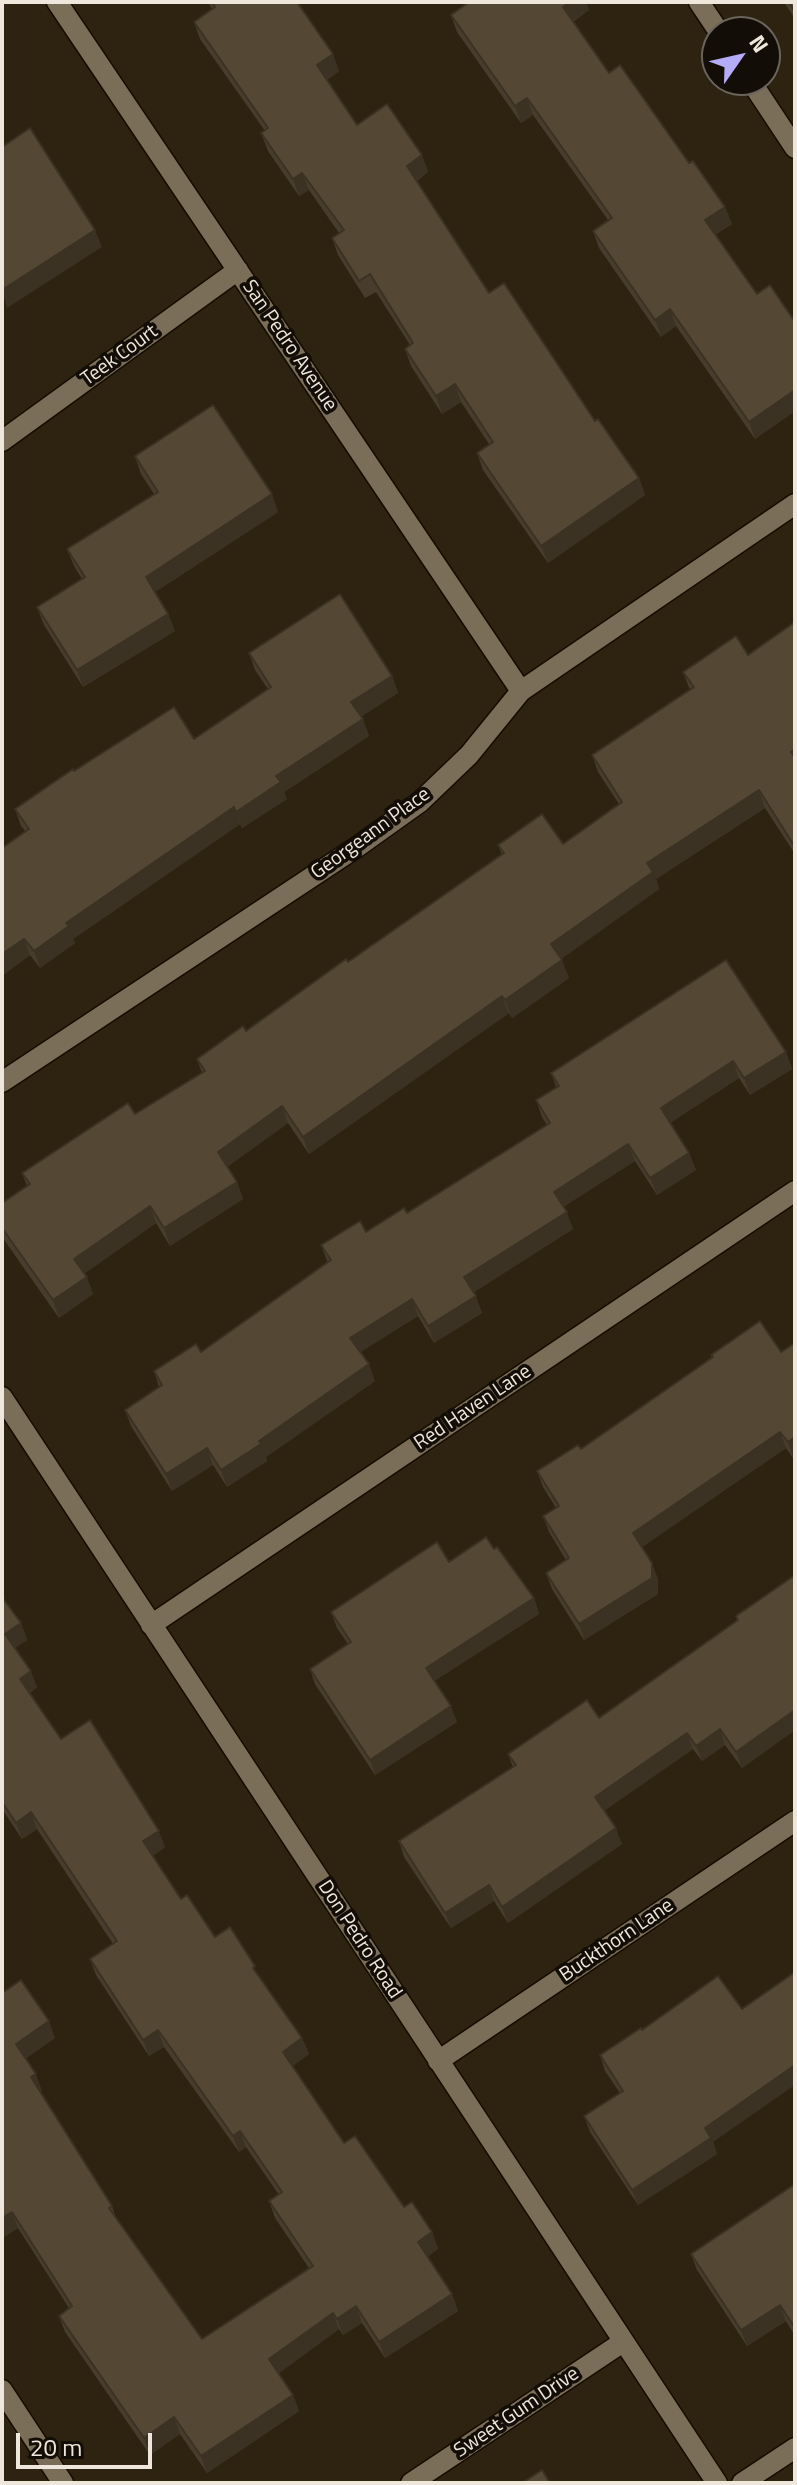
<!DOCTYPE html>
<html>
<head>
<meta charset="utf-8">
<style>
	body { margin:0 }
	#map { position:relative; width:797px; height:2485px; overflow:hidden; background:#2e2310; font-family:"Titillium Web",sans-serif }
	canvas { display:block }
	.frame { position:absolute; inset:0; border:4px solid #efe7dc; pointer-events:none }
	.north { position:absolute; left:701px; top:16px; width:80px; height:80px; box-sizing:border-box; background:#120d06; border:2px solid #6a645c; border-radius:50%; rotate:56deg; font-size:22px; font-weight:700; line-height:32px; text-align:center; color:#efe7dc }
	.north::after { content:''; display:block; margin:auto; width:28px; height:36px; background:#b5acf8; clip-path:polygon(50% 0,100% 100%,50% 72%,0 100%) }
	.scale { position:absolute; left:16px; top:2433px; width:136px; height:36px; box-sizing:border-box; border:4px solid #efe7dc; border-top:0; padding-left:10px; font-size:24px; line-height:28px; white-space:nowrap; color:#efe7dc; -webkit-text-stroke:6px #120d06; paint-order:stroke }
</style>
</head>
<body>
<div id="map">
<canvas width="797" height="2485"></canvas>
<div class="frame"></div>
<div class="north">N</div>
<div class="scale">20 m</div>
</div>
<script>
const ctx = document.querySelector('canvas').getContext('2d');
ctx.lineJoin = 'round';
function trace(path, color, width, dash) { ctx.strokeStyle = color; ctx.lineWidth = width; ctx.lineCap = dash ? 'butt' : 'round'; ctx.setLineDash(dash || []); ctx.stroke(path); }
function paint(path, color) { ctx.fillStyle = color; ctx.fill(path, 'evenodd'); }
function write(font, color, halo, rows, align = 'center') {
  ctx.font = font + ' "Titillium Web",sans-serif'; ctx.lineWidth = 7; ctx.setLineDash([]); ctx.textBaseline = 'middle'; ctx.strokeStyle = halo; ctx.fillStyle = color; for (const [text, x, y, turn = 0] of rows) {
    ctx.save(); ctx.translate(x, y); ctx.rotate((+turn || 0) * Math.PI / 180); ctx.textAlign = isNaN(turn) ? turn : align; if (halo) ctx.strokeText(text, 0, 0); ctx.fillText(text, 0, 0); ctx.restore();
  }
}
const minor = new Path2D(`
	M57 2 521 691
	M699 2 719 32
	M750 80 795 148
	M2 441 238 270
	M2 1082 357 847 420 802 469 755 521 691 795 504
	M2 1397 717 2483
	M151 1625 795 1191
	M438 2061 795 1821
	M2 2390 63 2483
	M411 2483 623 2342
	M742 2483 795 2448`);
trace(minor, '#160c00', 23);
trace(minor, '#7b6e59', 20);
paint(new Path2D(`
	M208 2H297L339 71 327 80 357 125 422 155 428 172 417 181 489 293 595 421 639 478 645 495 548 563 483 470 477 453 489 444 461 402 442 414 411 366 405 349 410 345 376 292 365 298 338 255 332 238 339 233 309 190 299 196 268 151 261 133 265 131 200 39 194 22 212 9Z
	M464 2H586L589 10 573 22 609 73 689 163 725 207 732 224 715 235 757 294 795 322V411L755 439 676 326 661 337 599 248 593 231 608 220 533 115 521 123 457 32 451 15 466 4Z
	M784 2H795V19Z
	M135 456 278 512 155 592 168 614 175 631 83 687 44 625 37 607 82 579 74 566 67 549 154 494 141 474Z
	M795 622V854L765 808 656 879 659 889 561 959 569 978 512 1018 509 1013 309 1154 288 1123 227 1167 237 1182 243 1199 170 1246 156 1223 85 1273 93 1294 59 1318 2 1237V1203L27 1186 22 1173 135 1114 202 1073 197 1059 246 1031 348 962 502 855 498 845 563 844 619 804 598 772 592 755 690 690 683 672 748 655Z
	M249 653 392 676 398 693 361 716 369 736 284 792 287 799 242 828 240 824 73 939 75 943 40 968 30 955 2 976V848L25 831 21 826 15 809 74 771 194 739 268 689 255 670Z
	M786 1052 792 1069 750 1095 739 1078 670 1123 689 1153 696 1170 657 1195 635 1161 563 1207 573 1229 474 1292 482 1313 434 1343 418 1316 360 1352 375 1381 266 1457 267 1461 227 1487 213 1465 172 1491 131 1426 125 1410 159 1387 154 1371 201 1352 328 1263 321 1245 366 1232 407 1213 547 1125 542 1117 536 1100 556 1087 551 1073Z
	M795 1343V1457L793 1458 786 1448 642 1547 658 1579V1594L584 1640 552 1589 546 1573 566 1560 549 1532 543 1516 556 1508 543 1487 537 1471 781 1352Z
	M494 1549 534 1598 539 1614 434 1681 457 1722 375 1775 315 1684 310 1669 348 1644 337 1628 331 1612 449 1562Z
	M795 1575V1730L742 1768 725 1745 702 1761 693 1749 605 1810 622 1844 508 1923 494 1901 451 1928 404 1857 399 1841 513 1767 508 1754 599 1718 737 1620 736 1616Z
	M2 1597 21 1623 27 1640 15 1648 37 1687 30 1693 61 1739 165 1847 153 1856 181 1899 215 1937 259 1977 302 2038 309 2054 292 2066 344 2143 404 2207 432 2232 438 2249 427 2257 452 2294 458 2311 385 2358 362 2323 343 2335 339 2329 279 2373 293 2395 299 2411 207 2473 180 2434 150 2455 65 2332 59 2316 69 2308 18 2228 2 2238V1993L55 2038 25 2059 42 2091 40 2092 112 2206 116 2218 202 2339 309 2268 275 2218 269 2201 279 2195 246 2147 239 2152 164 2047 149 2056 96 1975 90 1959 113 1944 37 1829 22 1839 2 1809Z
	M600 2055 713 2142 717 2154 638 2205 590 2132 584 2116 620 2093 605 2071Z
	M795 2184V2336L786 2321 747 2346 697 2270 691 2254Z`), '#483d2d');
paint(new Path2D(`
	M570 2H586L589 10 569 24 563 7Z
	M333 54 339 71 323 82 317 65Z
	M527 98 533 115 521 123 515 106Z
	M422 155 428 172 413 183 407 166Z
	M302 173 309 190 299 196 293 179Z
	M725 207 732 224 711 237 705 220Z
	M95 230 102 247 7 308 2 290Z
	M670 309 676 326 661 337 655 320Z
	M455 384 461 402 442 414 436 396Z
	M795 390V411L755 439 749 422Z
	M639 478 645 495 548 563 541 546Z
	M272 494 278 512 152 594 146 577Z
	M168 614 175 631 83 687 77 670Z
	M392 676 398 693 358 719 351 702Z
	M363 719 369 736 284 792 287 799 242 828 236 812 276 776Z
	M759 790 765 808 656 879 659 889 557 962 551 944 647 863Z
	M234 807 240 824 73 939 75 943 40 968 34 951 66 923Z
	M24 939 30 955 2 976V954Z
	M562 960 569 978 512 1018 505 1000Z
	M502 996 509 1013 309 1154 303 1137Z
	M786 1052 792 1069 750 1095 744 1078Z
	M733 1061 739 1078 667 1125 661 1108Z
	M282 1106 288 1123 224 1169 218 1152Z
	M628 1144 635 1161 560 1209 554 1192Z
	M689 1153 696 1170 657 1195 650 1178Z
	M237 1182 243 1199 170 1246 164 1228Z
	M150 1206 156 1223 81 1276 74 1259Z
	M567 1212 573 1229 470 1294 464 1277Z
	M87 1277 93 1294 59 1318 53 1300Z
	M476 1296 482 1313 434 1343 428 1326Z
	M412 1299 418 1316 356 1355 350 1338Z
	M369 1364 375 1381 266 1457 267 1461 227 1487 221 1470 259 1441Z
	M780 1432 786 1448 639 1549 633 1533Z
	M795 1437V1457L793 1458 788 1442Z
	M207 1448 213 1465 172 1491 166 1474Z
	M652 1563 658 1579V1594L584 1640 579 1624Z
	M534 1598 539 1614 431 1683 426 1668Z
	M21 1623 27 1640 11 1651 5 1634Z
	M31 1671 37 1687 26 1695 20 1679Z
	M451 1706 457 1722 375 1775 370 1760Z
	M795 1710V1730L742 1768 736 1752Z
	M720 1729 725 1745 702 1761 696 1746Z
	M687 1733 693 1749 601 1813 595 1797Z
	M31 1812 37 1829 22 1839 16 1823Z
	M616 1828 622 1844 508 1923 502 1907Z
	M159 1831 165 1847 150 1858 143 1841Z
	M489 1885 494 1901 451 1928 445 1913Z
	M49 2021 55 2038 22 2061 16 2044Z
	M158 2030 164 2047 149 2056 143 2040Z
	M302 2038 309 2054 289 2069 283 2052Z
	M795 2065V2085L713 2142 717 2154 638 2205 632 2190 705 2128Z
	M36 2074 42 2091 37 2094 31 2077Z
	M240 2131 246 2147 239 2152 233 2136Z
	M12 2212 18 2228 2 2238V2218Z
	M432 2232 438 2249 424 2259 418 2242Z
	M452 2294 458 2311 385 2358 379 2342Z
	M780 2305 786 2321 747 2346 741 2330Z
	M356 2306 362 2323 343 2335 337 2319Z
	M333 2313 339 2329 275 2376 269 2359Z
	M293 2395 299 2411 207 2473 201 2456Z
	M174 2417 180 2434 150 2455 144 2438Z`), '#3b3224');
const building = new Path2D(`
	M212 2H297L333 54 317 65 357 125 387 104 422 155 407 166 489 293 504 283 595 421 598 419 639 478 541 546 477 453 493 442 455 384 436 396 405 349 413 343 370 274 359 281 332 238 344 230 302 173 293 179 261 133 268 128 194 22 215 7Z
	M469 2H570L563 7 609 73 620 65 689 163 693 161 725 207 705 220 757 294 770 285 795 322V390L749 422 670 309 655 320 593 231 612 218 527 98 515 106 451 15Z
	M789 2H795V12Z
	M30 128 95 230 2 290V147Z
	M213 405 272 494 146 577 168 614 77 670 37 607 85 577 67 549 158 492 135 456Z
	M340 594 392 676 351 702 363 719 276 776 281 782 236 812 234 807 66 923 69 926 34 951 24 939 2 954V848L29 829 15 809 73 769 74 771 174 707 194 739 271 687 249 653Z
	M795 622V750L791 752 795 758V847L759 790 647 863 653 872 551 944 562 960 505 1000 502 996 303 1137 282 1106 218 1152 237 1182 164 1228 150 1206 74 1259 87 1277 53 1300 2 1228V1203L30 1184 22 1173 128 1103 135 1114 205 1071 197 1059 243 1026 246 1031 346 959 348 962 504 853 498 845 542 814 563 844 622 802 592 755 694 687 683 672 736 636 748 655Z
	M726 960 786 1052 744 1078 733 1061 661 1108 689 1153 650 1178 628 1144 554 1192 567 1212 464 1277 476 1296 428 1326 412 1299 350 1338 369 1364 259 1441 261 1444 221 1470 207 1448 166 1474 125 1410 162 1385 154 1371 196 1344 201 1352 331 1260 321 1245 360 1221 366 1232 404 1208 407 1213 550 1123 536 1100 559 1086 551 1073Z
	M760 1321 781 1352 795 1343V1437L788 1442 780 1432 633 1533 652 1563V1578L579 1624 546 1573 569 1558 543 1516 559 1506 537 1471 578 1445 581 1449 713 1357 711 1355Z
	M486 1537 494 1549 497 1547 534 1598 426 1668 451 1706 370 1760 310 1669 351 1642 331 1612 437 1542 449 1562Z
	M795 1575V1710L736 1752 720 1729 696 1746 687 1733 595 1797 616 1828 502 1907 489 1885 445 1913 399 1841 516 1765 508 1754 587 1700 599 1718 738 1620 736 1616Z
	M2 1597 21 1623 5 1634 31 1671 20 1679 61 1739 90 1720 159 1831 143 1841 181 1899 187 1895 215 1937 230 1927 255 1966 253 1968 302 2038 283 2052 344 2143 355 2136 404 2207 412 2202 432 2232 418 2242 452 2294 379 2342 356 2306 337 2319 333 2313 269 2359 293 2395 201 2456 174 2417 144 2438 59 2316 72 2306 12 2212 2 2218V1993L21 1980 49 2021 16 2044 36 2074 31 2077 112 2206 109 2208 202 2339 313 2266 269 2201 282 2192 240 2131 233 2136 158 2030 143 2040 90 1959 117 1941 31 1812 16 1823 2 1802Z
	M795 1972V2065L705 2128 711 2138 632 2190 584 2116 623 2091 600 2055 641 2028 642 2030 718 1976 742 2009Z
	M795 2184V2328L780 2305 741 2330 691 2254Z
	M542 2470 550 2483H522Z`);
paint(building, '#544734');
trace(building, '#3b3224', 2);
write('20px', '#efe7dc', '#120d06', [
	["San Pedro Avenue",289,346,56],
	["Teek Court",120,356,-36],
	["Georgeann Place",371,834,-36],
	["Red Haven Lane",473,1408,-34],
	["Don Pedro Road",359,1940,57],
	["Buckthorn Lane",617,1941,-34],
	["Sweet Gum Drive",517,2413,-34]
]);
</script>
</body>
</html>
